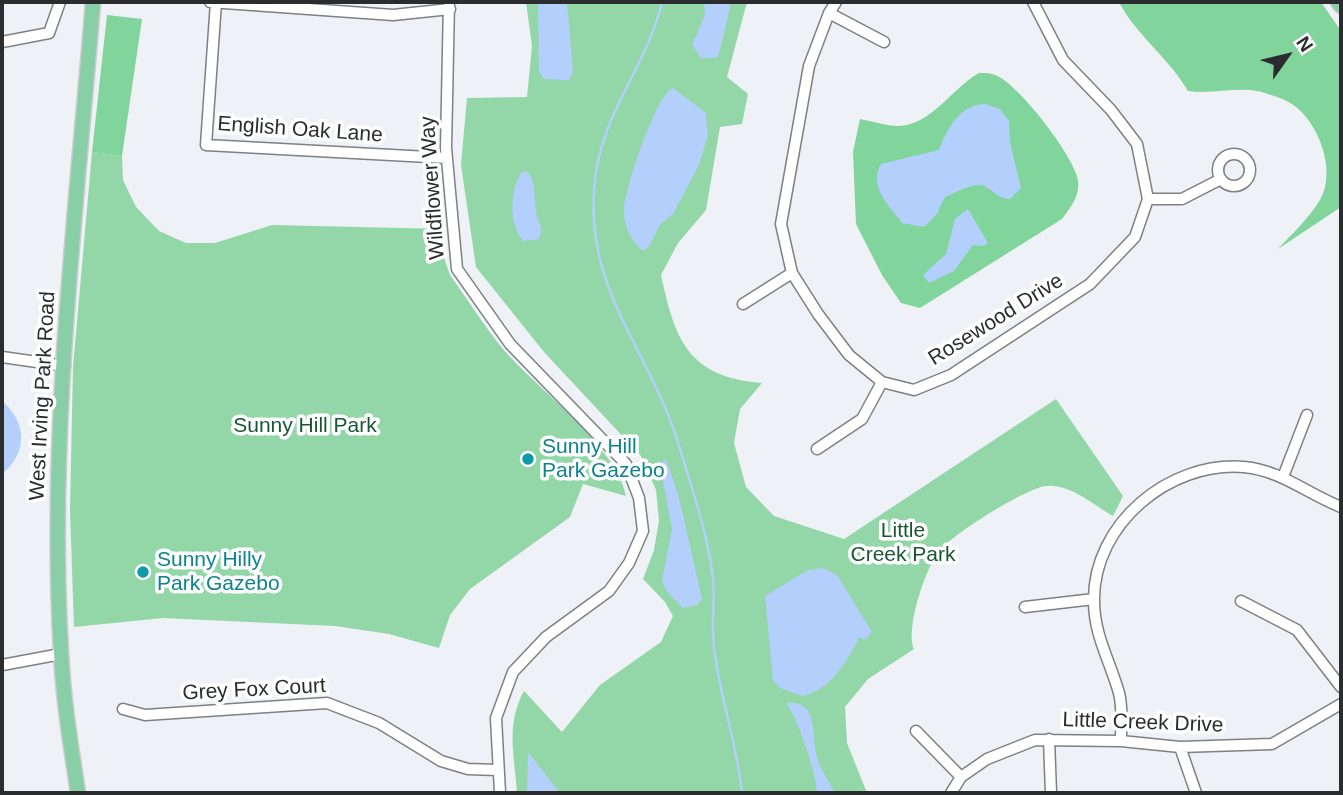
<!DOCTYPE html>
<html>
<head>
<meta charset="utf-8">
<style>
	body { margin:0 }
	#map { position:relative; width:1343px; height:795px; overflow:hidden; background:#eef1f5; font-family:Arial,sans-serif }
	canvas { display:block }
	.frame { position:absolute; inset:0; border:4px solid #2a2c2d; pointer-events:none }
	.north { position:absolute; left:1252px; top:21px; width:70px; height:70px; -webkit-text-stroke:5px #fff; paint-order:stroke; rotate:56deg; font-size:19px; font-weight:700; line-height:28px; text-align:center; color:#2a2c2d }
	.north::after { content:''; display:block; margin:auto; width:24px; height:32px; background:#2a2c2d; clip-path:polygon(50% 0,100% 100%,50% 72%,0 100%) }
</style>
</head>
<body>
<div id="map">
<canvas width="1343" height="795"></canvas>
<div class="frame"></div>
<div class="north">N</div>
</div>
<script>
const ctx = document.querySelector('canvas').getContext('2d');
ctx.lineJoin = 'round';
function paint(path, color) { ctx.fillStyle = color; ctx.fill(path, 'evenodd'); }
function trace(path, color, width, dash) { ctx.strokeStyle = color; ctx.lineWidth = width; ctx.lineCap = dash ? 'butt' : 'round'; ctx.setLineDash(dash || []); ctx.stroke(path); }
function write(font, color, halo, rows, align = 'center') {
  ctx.font = font + ' Arial,sans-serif'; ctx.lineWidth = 7; ctx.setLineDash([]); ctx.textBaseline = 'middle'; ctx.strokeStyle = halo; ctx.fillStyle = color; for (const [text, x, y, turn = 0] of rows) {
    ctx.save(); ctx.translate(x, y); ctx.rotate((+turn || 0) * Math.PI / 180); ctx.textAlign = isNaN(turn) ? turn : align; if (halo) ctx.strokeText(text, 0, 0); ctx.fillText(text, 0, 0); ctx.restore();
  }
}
paint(new Path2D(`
	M526 2H747L727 77 748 94 742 124 720 127 706 210 678 243 661 275C675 340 688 377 762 383L740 409 734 443 746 487 774 516 844 539 1056 399 1123 496 1113 516C1094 505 1069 483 1046 486 1026 488 955 533 941 549 926 565 905 629 914 649L868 679 845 707 847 743 867 793H517C515 757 505 725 524 691L562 732 600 685 661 642 673 616 665 602 643 579 654 550 659 521 656 490 641 456 544 352 476 267 461 165 467 98 527 97 532 46Z
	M92 152 122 156 123 180 136 207 159 231 186 243H215L272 225 443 229 445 261 450 275C468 300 484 326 503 349 537 389 617 446 626 496L583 484 570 517 470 589 450 615 439 648 389 634 335 626 163 618 74 627 70 510 73 367Z`), '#93d6a8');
paint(new Path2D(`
	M1119 2H1321L1341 31V207L1278 249C1292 234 1309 218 1320 200 1337 171 1319 122 1292 104 1285 99 1271 95 1262 92 1237 86 1213 95 1188 91 1169 58 1136 35 1119 2Z
	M107 15 142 19 122 156 92 152Z
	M979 73C984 73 990 73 995 75 1018 83 1074 156 1078 180 1080 196 1071 207 1062 219L920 308 901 303 882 275 856 224 853 152 860 119C872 121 886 126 898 126 932 125 952 88 979 73Z`), '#80d49c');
paint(new Path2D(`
	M538 2H567L573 72 569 80 544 79 539 72Z
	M704 2H731C728 15 722 48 717 58H701L692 45 705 15Z
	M673 88 706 113 708 135 699 165 673 214 660 225 648 248 643 251C630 241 623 224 624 208 626 186 655 96 673 88Z
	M985 104 1000 109 1009 121 1010 142 1021 188 1010 199C996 198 995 191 984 186 975 181 954 194 945 197L936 215 924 227 902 223C889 205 868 187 881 164L939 150C947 129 960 104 985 104Z
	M522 172H527C540 183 530 210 542 228L539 239 523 241C508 224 510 188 522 172Z
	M968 209 988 243 984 246 973 245 954 271 929 283 923 275 946 254 955 219Z
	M2 401C27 422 28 453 2 474Z
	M666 459 679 497 702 599 698 605 683 608 667 592 662 581 672 529 660 464Z
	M823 568 837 575 872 632 865 640 859 637C849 660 829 691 803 696L780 688 773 680 765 596 808 570Z
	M786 703C819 699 811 734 816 753 819 768 828 780 835 793H817C817 775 797 716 786 703Z
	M528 752 560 793H527Z`), '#b3cffb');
trace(new Path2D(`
	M662 2C646 70 599 114 594 189 588 282 634 332 667 412 675 431 681 452 687 472 698 507 709 543 713 579 715 602 711 625 714 648 720 697 737 744 742 793`), '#b3cffb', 2.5);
const minor = new Path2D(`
	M210 2 393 15 450 9
	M216 2 206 145 447 158
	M449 2 446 148 457 269 510 344 626 464 639 498 643 531 629 563 609 591 546 637 513 672 496 718 500 793
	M836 2 829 13 809 66 781 224 792 273 818 314 849 355 882 382 914 390 951 375 1090 284 1135 237 1148 199 1137 144 1111 110 1063 60 1033 2
	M829 13 884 42
	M2 42 49 33 60 2
	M1218 170a16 16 0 1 1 32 0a16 16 0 1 1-32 0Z
	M1148 199H1182L1221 179
	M743 304 792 273
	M2 357 65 366
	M817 449 862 419 882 382
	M1283 477 1307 415
	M1241 601 1297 630 1341 687
	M1025 607 1094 599
	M2 665 61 654
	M123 709 145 715 327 703 379 723 441 761 468 769 497 770
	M916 731 961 777
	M1049 739 1051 793
	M1121 741C1121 725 1123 708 1119 693 1110 661 1094 635 1094 601 1093 524 1169 461 1244 467 1280 470 1308 494 1341 507
	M1180 747 1196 793
	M951 793 961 777 987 759 1035 740 1121 741 1180 747 1272 744 1341 704`);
const major = new Path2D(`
	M1338 2 1341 6
	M78 793C71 746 63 699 61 651 48 435 76 217 93 2`);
trace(minor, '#7d8084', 13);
trace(major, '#cccccd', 17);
trace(minor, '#fff', 10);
trace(major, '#88cea7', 14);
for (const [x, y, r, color] of [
	[528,459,7,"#0f9aa8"],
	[143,572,7,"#0f9aa8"]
]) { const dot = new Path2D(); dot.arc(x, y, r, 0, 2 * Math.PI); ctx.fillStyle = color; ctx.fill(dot); trace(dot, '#fff', 2.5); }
write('21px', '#2a2c2d', '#fff', [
	["English Oak Lane",300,130,4],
	["Wildflower Way",433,188,-94],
	["Rosewood Drive",996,320,-32],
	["West Irving Park Road",43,396,-87],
	["Grey Fox Court",254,690,-3],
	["Little Creek Drive",1143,723,2]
]);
write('21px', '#195633', '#fff', [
	["Sunny Hill Park",305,426],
	["Little",903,531],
	["Creek Park",903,555]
]);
write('21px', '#0d838f', '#fff', [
	["Sunny Hill",542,447],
	["Park Gazebo",542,471],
	["Sunny Hilly",157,560],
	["Park Gazebo",157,584]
], 'left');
</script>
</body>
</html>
